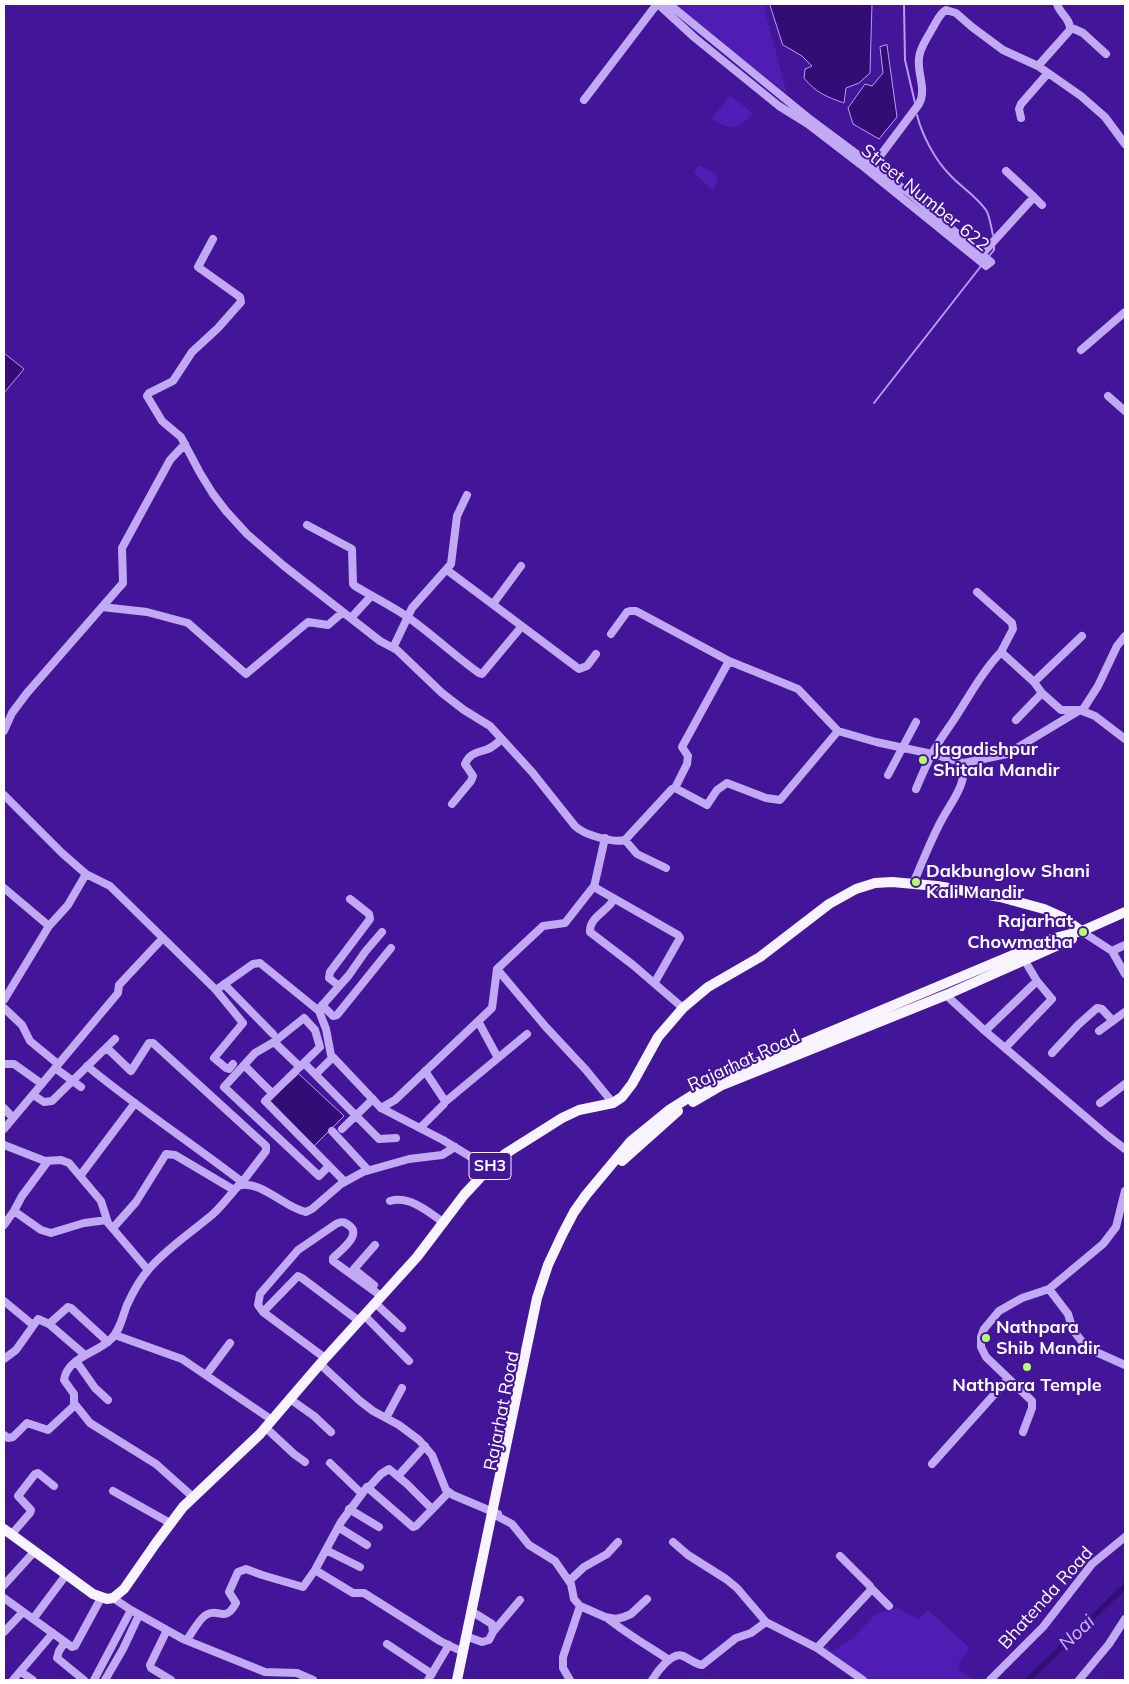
<!DOCTYPE html>
<html>
<head>
<meta charset="utf-8">
<style>
	body { margin:0 }
	#map { position:relative; width:1129px; height:1684px; overflow:hidden; background:#431599; font-family:Mulish,sans-serif }
	canvas { display:block }
	.frame { position:absolute; inset:0; border:5px solid #fff; pointer-events:none }
</style>
</head>
<body>
<div id="map">
<canvas width="1129" height="1684"></canvas>
<div class="frame"></div>
</div>
<script>
const ctx = document.querySelector('canvas').getContext('2d');
ctx.lineJoin = 'round';
function paint(path, color) { ctx.fillStyle = color; ctx.fill(path, 'evenodd'); }
function trace(path, color, width, dash) { ctx.strokeStyle = color; ctx.lineWidth = width; ctx.lineCap = dash ? 'butt' : 'round'; ctx.setLineDash(dash || []); ctx.stroke(path); }
function write(font, color, halo, rows, align = 'center') {
  ctx.font = font + ' Mulish,sans-serif'; ctx.lineWidth = 4; ctx.setLineDash([]); ctx.textBaseline = 'middle'; ctx.strokeStyle = halo; ctx.fillStyle = color; for (const [text, x, y, turn = 0] of rows) {
    ctx.save(); ctx.translate(x, y); ctx.rotate((+turn || 0) * Math.PI / 180); ctx.textAlign = isNaN(turn) ? turn : align; if (halo) ctx.strokeText(text, 0, 0); ctx.fillText(text, 0, 0); ctx.restore();
  }
}
paint(new Path2D(`
	M673 4H766L765 11 787 94Z
	M730 96 753 113C739 131 730 130 711 119Z
	M700 166 715 173 718 177 716 184 713 189 710 188 694 173 697 167Z
	M897 1608 918 1619 928 1610 970 1648 959 1663V1669L973 1680H861L821 1652 826 1645 832 1651 853 1638 876 1614Z`), '#4f1db3');
const water = new Path2D(`
	M770 4H872L870 73 859 83 846 88 844 103C827 97 816 93 804 78L805 69 812 66 802 56 783 45Z
	M887 45 897 117 879 139 853 124 848 108 865 84 872 86 883 73 880 47Z
	M4 353 24 369 4 393Z
	M299 1074 344 1116 314 1146 267 1102Z`);
paint(water, '#320d76');
trace(water, '#b89bf5', 1);
trace(new Path2D(`
	M904 4 905 60 915 103
	M917 115C922 135 935 160 950 175 961 187 976 196 986 210 990 216 991 228 993 235
	M990 255 994 250V246
	M874 403 981 266`), '#b89bf5', 2);
trace(new Path2D(`
	M1028 1680 1125 1586`), '#320d76', 5.5);
trace(new Path2D(`
	M658 4 695 38 779 106 808 124 860 164 986 266 991 262 909 193 811 120 669 4
	M1070 27 1083 33 1106 54
	M1038 66 1070 30C1071 19 1060 14 1057 4
	M584 100 657 4
	M1021 118 1019 109 1021 104 1048 73
	M871 168 919 104C927 89 917 74 919 58 920 47 927 39 932 29 936 23 939 14 946 10L956 13 972 27 1003 50 1038 66 1081 96 1105 117 1125 144
	M1034 197 1042 205
	M213 239 198 267 240 297 241 302 218 328 192 352 173 381 149 393 147 396 162 421 181 437 200 473 213 494 226 511 247 534 284 566 380 641 397 650 442 693 464 710 490 726 532 772 575 826C584 835 613 843 625 840L672 789 675 788 707 805 717 790 727 783 766 798 780 800 838 731 876 742 932 754 964 763C966 789 948 805 938 827 929 845 921 865 913 884
	M982 254 1034 197 1006 171
	M1081 350 1125 312
	M1108 396 1125 411
	M307 525 352 549 353 584 355 586C373 597 392 606 409 618 433 635 455 656 479 673L482 674 522 626
	M447 570 579 669 587 666 596 654
	M977 592 1012 623 1013 629 1001 652 1034 682 1082 636
	M493 604 521 566
	M102 607 147 612 188 623 246 674 308 622 328 625 343 612
	M351 618 371 596
	M611 634 627 612 630 611H636L729 661 798 689 838 731
	M393 648 412 608 451 564 457 516 467 495
	M1042 693 1061 710H1080L1095 716 1125 739
	M1082 711 1098 686 1117 646 1125 636
	M1016 720 1042 693 1034 682
	M4 731 12 713 27 693 123 583 122 548 170 460 185 444
	M964 763 1007 754 1080 710
	M888 775 916 722
	M675 788 687 764 688 756 682 747 729 661
	M916 789C921 777 926 765 932 754 939 740 949 728 957 715 971 693 983 671 1001 652
	M4 795 62 853 86 874 110 886 216 990 253 964 260 963 319 1011 326 1029 331 1055 381 1108 443 1140 489 1168
	M452 804 471 781 473 776 465 764C470 752 478 753 488 749 493 747 498 742 502 739
	M605 838 594 887 678 935 680 938 655 982
	M625 840 637 854 666 868
	M4 888 49 926
	M614 899C608 911 589 917 590 932L633 965 683 1008
	M1084 933 1112 951 1125 974
	M1112 951 1125 945
	M497 969 545 1026 586 1070 613 1103
	M224 984 273 1034
	M339 986 329 978 330 972 370 919 369 914 350 899
	M216 990 243 1023 214 1058 226 1068 229 1069 233 1064
	M946 995 985 1031 1108 1136 1125 1149
	M4 1000 49 926 68 905 86 874
	M322 1005 333 1016 337 1015 391 948
	M4 1008 22 1025 30 1041 58 1064
	M319 1009 349 975 365 952 382 932
	M478 1021 498 1058
	M985 1031 1037 981
	M1099 1031 1125 1012
	M274 1042 304 1018 315 1030 320 1047 265 1101 345 1182
	M107 1048 131 1071 149 1043H153L266 1146V1151L240 1185
	M1005 1048 1052 999 1037 981 1022 956
	M1052 1053 1078 1025 1097 1008 1102 1009 1113 1021
	M304 1063 379 1139 396 1138
	M4 1064H14L42 1084
	M244 1065 272 1093
	M87 1066C137 1107 191 1143 242 1182
	M300 1067 274 1042 255 1053 224 1087 319 1176 329 1166
	M55 1068 81 1087
	M316 1074 333 1057
	M33 1095 44 1102 52 1101 115 1039
	M445 1102 527 1034
	M1100 1103 1125 1084
	M4 1108 13 1118
	M381 1108 395 1100 492 1008 497 969 543 926 565 923 594 886
	M421 1127 444 1104 445 1101 425 1071
	M4 1129 118 993 119 985 163 938
	M342 1129 373 1099
	M332 1131 368 1170
	M4 1145 45 1161 61 1160 69 1163 101 1201 108 1223 148 1270
	M80 1176 135 1103
	M390 1201C409 1195 429 1212 444 1223
	M14 1211 41 1230 51 1233 84 1223 107 1220
	M4 1225 14 1211 22 1196 48 1161
	M113 1228 136 1202 166 1154 175 1155 234 1190
	M374 1285 354 1269 375 1245
	M1049 1289 1068 1314 1073 1330 1087 1348 1125 1365
	M4 1301 33 1325
	M375 1303 402 1328
	M263 1312 298 1276 302 1278 359 1321
	M364 1315 409 1361
	M49 1324 68 1307 71 1308 108 1342
	M115 1335 182 1359 272 1420
	M325 1358 263 1312 258 1305 260 1294 298 1250 336 1224C340 1222 343 1221 347 1224 364 1234 342 1249 333 1258V1261L381 1296
	M4 1359 16 1350 38 1319 49 1324 85 1355
	M76 1361 95 1388 108 1400
	M320 1364 360 1401 373 1411 399 1425 419 1440 432 1455 446 1490 453 1495 498 1514
	M206 1375 230 1343
	M290 1399 314 1416 331 1432
	M386 1418 402 1388
	M266 1428 294 1454 305 1462
	M1023 1432 1032 1408V1401L986 1357 981 1347V1337L984 1329 999 1311 1022 1298 1049 1289 1103 1244 1116 1227 1125 1191
	M4 1435 8 1438 13 1437 27 1423 48 1430 75 1405
	M330 1463 361 1493
	M932 1464 1008 1379
	M398 1476 425 1446
	M369 1487 381 1474 389 1469 407 1484 432 1509
	M113 1491 170 1523
	M193 1497 156 1464 90 1423 74 1403V1394L64 1380C67 1357 98 1353 111 1339 120 1331 123 1315 127 1305 133 1292 140 1279 149 1269 167 1248 192 1232 213 1214 222 1206 230 1195 238 1186 259 1178 286 1209 306 1212L312 1209 341 1184 363 1172 409 1159 442 1155 455 1147
	M349 1509 379 1527
	M497 1516 512 1524 529 1545 555 1561 571 1584 574 1599 580 1606 605 1617 616 1619 624 1617 631 1614 647 1599
	M338 1527 367 1545
	M11 1535 30 1513 31 1510 18 1496 35 1474 38 1473 54 1486
	M673 1542 688 1555 726 1579 737 1588 766 1622 817 1648 863 1680
	M326 1550 360 1567
	M315 1570 353 1593H364L440 1641 463 1652
	M569 1581 584 1567 607 1554 618 1542
	M4 1585 34 1552
	M871 1588 889 1606
	M4 1598 72 1647 75 1646 101 1598
	M113 1598 131 1610 183 1639 265 1672 297 1673 313 1680
	M607 1618C627 1634 648 1646 669 1660
	M33 1619 66 1575
	M167 1630 150 1665 151 1668 171 1680
	M4 1632 23 1612
	M493 1632 520 1600
	M471 1638 482 1642 489 1640 493 1632 492 1624 476 1614
	M187 1640C191 1634 200 1618 206 1615 218 1607 225 1624 236 1603L229 1592 238 1572 246 1569 262 1575 303 1587 315 1570 341 1522 367 1487 413 1527 416 1526 449 1492
	M65 1642 59 1651 57 1658 84 1680
	M387 1644 432 1674
	M817 1648 871 1590 870 1586 840 1556
	M21 1672 33 1680
	M13 1680 53 1633
	M94 1680 131 1610
	M105 1680 123 1649 139 1615
	M428 1680 449 1645
	M570 1680 563 1668V1657L580 1606
	M652 1680C657 1672 672 1651 683 1656 690 1659 695 1664 702 1665L736 1638 751 1633 766 1622
	M990 1680 1043 1627 1092 1564 1125 1537
	M1079 1680 1109 1644 1125 1619`), '#c1a9f3', 8);
trace(new Path2D(`
	M693 1102 722 1085 946 995 1072 939
	M622 1161 678 1111
	M4 1529 93 1594 107 1599 113 1598 124 1589 156 1543 183 1507 260 1434 320 1364 417 1257 464 1195 489 1168 505 1154 562 1118 579 1110 613 1103 622 1097 632 1084 658 1037 683 1008 708 987 760 957 829 904 856 889 875 883 892 882 937 886 1000 897 1044 909 1062 917 1084 933
	M457 1680 537 1298 548 1265 562 1235 574 1212 586 1195 631 1141 669 1110 720 1078 1051 939 1082 931 1125 912`), '#f8f4ff', 10);
for (const [x, y, r, color] of [
	[923,760,5,"#b6ff6a"],
	[916,882,5,"#b6ff6a"],
	[1083,932,5,"#b6ff6a"],
	[986,1338,5,"#b6ff6a"],
	[1027,1367,5,"#b6ff6a"]
]) { const dot = new Path2D(); dot.arc(x, y, r, 0, 2 * Math.PI); ctx.fillStyle = color; ctx.fill(dot); trace(dot, '#431599', 2); }
for (const [x, y, w] of [
	[490,1166,42]
]) { const box = new Path2D(); box.roundRect(x - w / 2, y - 13.5, w, 27, 4); ctx.fillStyle = '#431599'; ctx.fill(box); trace(box, '#fff', 1); }
write('bold 16px', '#fff', null, [
	["SH3",490,1166]
]);
write('18px', '#fff', '#431599', [
	["Street Number 622",925,198,39],
	["Rajarhat Road",744,1061,-25],
	["Rajarhat Road",502,1411,-79],
	["Bhatenda Road",1046,1598,-48]
]);
write('bold 18px', '#fff', '#431599', [
	["Jagadishpur",933,750],
	["Shitala Mandir",933,771],
	["Dakbunglow Shani",926,872],
	["Kali Mandir",926,893],
	["Rajarhat",1073,922,"right"],
	["Chowmatha",1073,943,"right"],
	["Nathpara",996,1328],
	["Shib Mandir",996,1349],
	["Nathpara Temple",1027,1386,"center"]
], 'left');
write('italic 19px', '#cbb5f9', '#431599', [
	["Noai",1077,1633,-44]
]);
</script>
</body>
</html>
